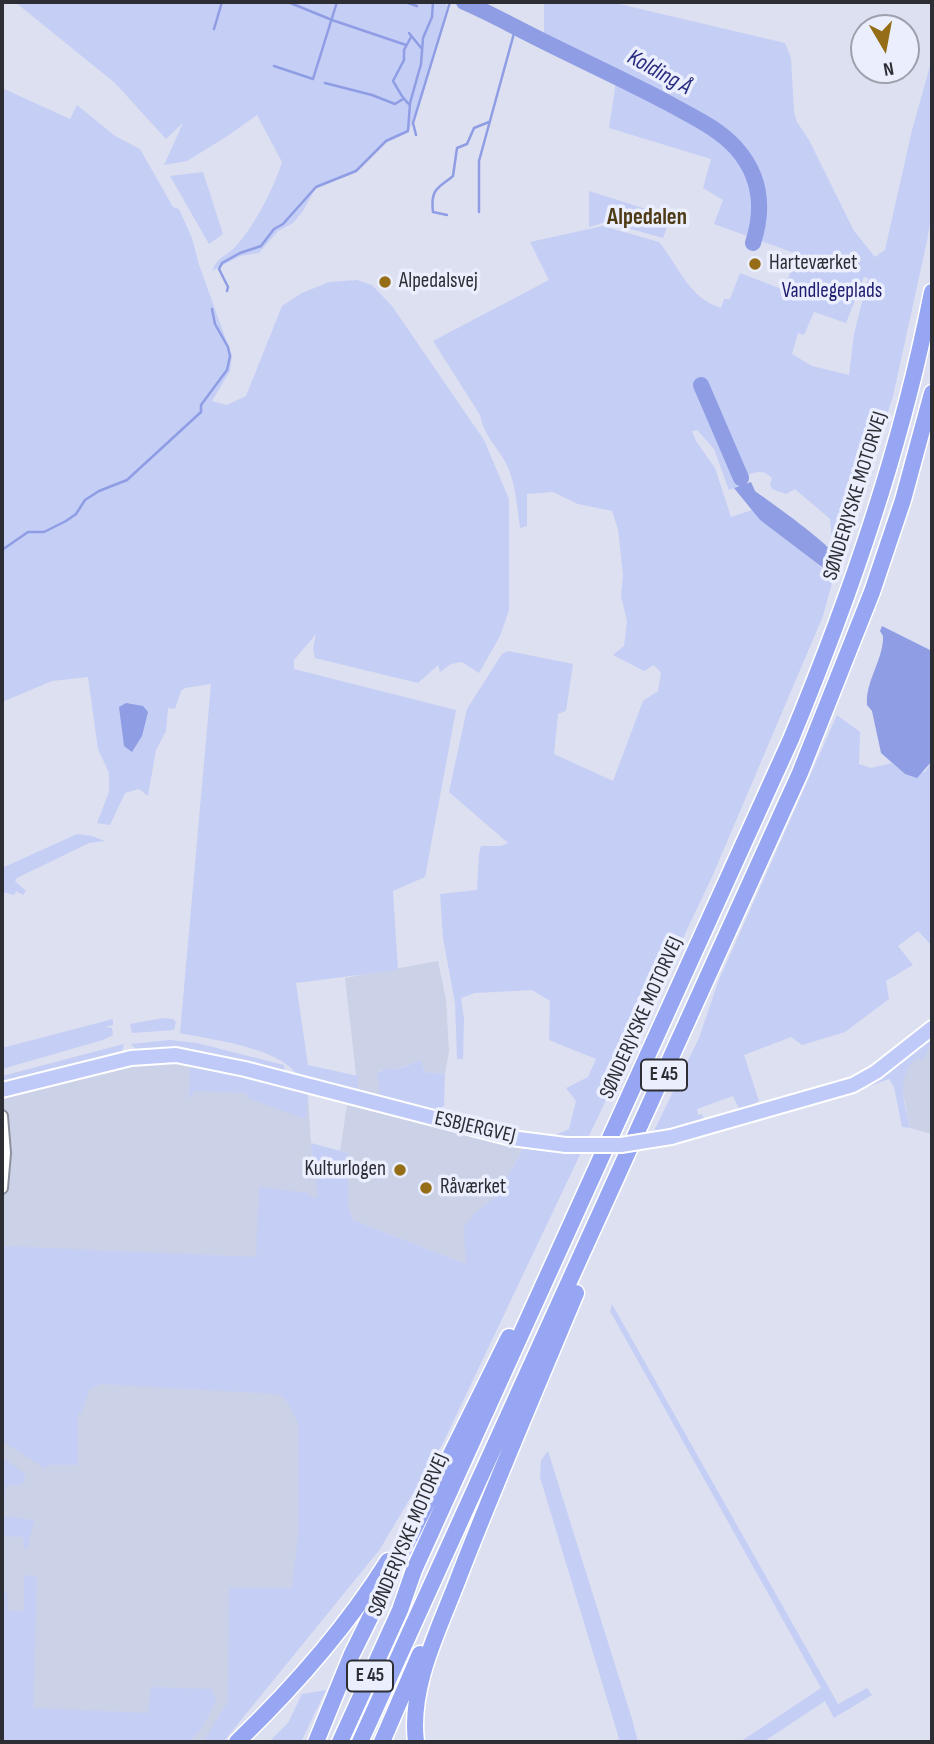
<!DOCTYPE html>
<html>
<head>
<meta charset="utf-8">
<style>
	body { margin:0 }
	#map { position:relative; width:934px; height:1744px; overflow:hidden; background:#dde0f0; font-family:"Sofia Sans Condensed",sans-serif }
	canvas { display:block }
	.frame { position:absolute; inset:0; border:4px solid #2d2e34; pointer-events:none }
	.north { position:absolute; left:850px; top:14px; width:70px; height:70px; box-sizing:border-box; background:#eaeefd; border:2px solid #9ea1ad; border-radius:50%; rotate:170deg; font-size:19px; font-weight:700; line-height:28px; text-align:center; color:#2d2e34 }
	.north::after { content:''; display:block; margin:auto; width:24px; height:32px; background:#956d17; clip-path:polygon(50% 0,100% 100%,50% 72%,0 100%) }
</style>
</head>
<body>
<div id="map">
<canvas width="934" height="1744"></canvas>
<div class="frame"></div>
<div class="north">N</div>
</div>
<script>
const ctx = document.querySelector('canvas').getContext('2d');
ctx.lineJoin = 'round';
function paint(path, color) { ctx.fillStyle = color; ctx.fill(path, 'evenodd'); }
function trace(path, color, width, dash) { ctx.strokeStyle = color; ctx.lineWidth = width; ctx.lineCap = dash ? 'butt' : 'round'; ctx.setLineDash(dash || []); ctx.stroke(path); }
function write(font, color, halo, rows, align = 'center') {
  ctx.font = font + ' "Sofia Sans Condensed",sans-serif'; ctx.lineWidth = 7; ctx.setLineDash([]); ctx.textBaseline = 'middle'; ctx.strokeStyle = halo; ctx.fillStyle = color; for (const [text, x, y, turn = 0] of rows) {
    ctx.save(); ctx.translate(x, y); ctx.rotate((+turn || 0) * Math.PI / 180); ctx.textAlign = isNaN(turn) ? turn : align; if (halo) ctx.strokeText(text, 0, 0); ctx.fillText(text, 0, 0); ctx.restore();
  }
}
paint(new Path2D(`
	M438 961 446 1000 449 1051 445 1074 425 1072 421 1060 397 1069H386L378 1072 380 1096 358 1091 345 978Z
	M932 1037V1134L910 1128 898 1067Z
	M162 1062 197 1065 308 1096 311 1143 327 1252 395 1289 380 1549 223 1742H2V1099L133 1066Z
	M347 1105 523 1149 497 1195 474 1214 466 1264 353 1220 348 1206V1153L340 1151Z`), '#cbd1e7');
paint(new Path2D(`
	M15 2H445L447 6 420 104 413 123 408 131 386 141 356 171 316 187 303 211 293 223 278 231 259 253 240 256 212 271C218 256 224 258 234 248 253 229 274 188 282 162L257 115 229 135 187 161 164 165 183 123 166 139 115 83Z
	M544 2 615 3 785 43 791 58 794 112 797 122 809 140 854 231 875 257 885 250 912 130 932 59V212L927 241 893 396 856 512 847 554 841 564H838L833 552 830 519 795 489 786 494 772 489 770 484 772 478C760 466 750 475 737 480L739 486 729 490 714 449 697 430 692 431 696 441 715 468 731 517 752 510 760 520 815 562 833 579 823 616 712 877 443 1443 380 1549 223 1742H203L228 1701 229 1588H292L298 1537V1422L285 1398 277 1394 100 1384 89 1390 82 1413H78V1465H47L46 1469 2 1441V1246L256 1257 259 1187 308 1193 312 1198 318 1197 311 1143 348 1153V1206L353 1220 466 1264 464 1227 474 1214 497 1195 523 1149 569 1129 576 1101 566 1088 588 1077 596 1059 549 1040 550 1001 532 990 475 993 461 998 464 1019 463 1059H457L455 1003 443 938 440 894 477 890 479 854 481 846H501L508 843 449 792 467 709 502 654 508 651 573 664 566 711 558 714 554 754 613 781 643 701 658 691 661 673 654 665 644 671 613 655 624 646 627 621 621 596 623 575 618 529 612 511 578 504 553 492 527 494V526L520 528C517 506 516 484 506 463 497 447 483 434 480 415L433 341 549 280 530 242 603 226 659 242C679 266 688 298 721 308L724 299H730L740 273 784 290 797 254 714 224 723 200 703 188 711 159 609 128 617 75 544 42ZM864 277 868 278 854 334 849 375 812 366 792 354 798 333 804 335 814 312 846 323Z
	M2 88 70 119 77 105 115 136 140 149 173 207 179 209 192 238 199 265 232 356 230 371 212 401 227 405 246 396 282 306 302 293 329 282 357 280 372 285 392 306 484 440 509 499V610L500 636 479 673 462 662 451 664 440 672 438 665 418 683 315 658 313 649 316 634 294 660V669L456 710 425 877 393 891 398 970 296 983 308 1065 358 1076V1091L298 1076C279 1047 212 1040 180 1033L211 684 185 688 181 691 175 709 168 708 166 731 156 750 148 796 139 789 125 793 110 825 97 823 109 792V773L98 749 88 677 52 681 2 702Z
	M203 172 223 234 209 244 170 176Z
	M589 191 671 217 663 238 606 222 589 227Z
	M837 715 860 732 859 764 871 768 892 763 905 774 925 772 932 761V946L918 931 898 946 913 965 886 981 889 999 845 1032 802 1045 791 1037 744 1055 759 1101 740 1111 733 1096 697 1109 698 1115 701 1114 704 1117 696 1123 654 1131 699 1038 718 982Z
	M77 834 92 836 105 841 89 843 17 878 15 881 26 891 23 895 16 891 14 895 2 892V868Z
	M163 1018 173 1019 176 1022 174 1030 132 1033 130 1024Z
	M113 1019V1025L105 1027 112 1028 113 1035 103 1040 2 1069V1048Z
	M932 1035V1041L923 1060 917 1058C894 1079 905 1101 910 1128L902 1127 894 1087 889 1079 859 1090 858 1088Z
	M170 1040 197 1043 284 1065 285 1074 139 1052 131 1044Z
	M124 1044 122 1051 117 1057 37 1078H18L2 1083V1076Z
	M421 1060 425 1072 445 1074 444 1106 437 1110 380 1096 377 1073 386 1069H398Z
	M190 1062 245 1074 308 1094 306 1119 247 1098V1093L194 1091 192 1097H189Z
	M612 1304 838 1704 867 1688 872 1695 834 1718 825 1701 763 1742H740L821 1688 610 1311Z
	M548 1451 632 1719 638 1742H620L540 1477 541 1460Z
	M2 1457 25 1474V1482L20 1485 6 1486 3 1516 34 1520 28 1548H24L23 1537 2 1536Z
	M24 1575 37 1577 33 1708 148 1713 151 1687 212 1689 216 1700C209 1716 202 1730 189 1742H2V1591L7 1592 8 1610 24 1611Z
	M326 1690 301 1742H269L288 1723 302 1694Z`), '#c5cef5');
paint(new Path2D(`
	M751 482 755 491C770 502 834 546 838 560 839 565 836 572 835 577L760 520 734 488Z
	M882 626 932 651V761L917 778 905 774 881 753 872 711 867 705C865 681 884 659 883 636L880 631Z
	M126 703 143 706 148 712 142 736 132 752 124 746 119 707Z`), '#8f9de5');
trace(new Path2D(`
	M288 2 332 20 406 45
	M405 2 417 6
	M214 29 222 2
	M409 33 422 49
	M274 66 313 79 337 2
	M325 83 372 95 395 104 403 99
	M410 105C401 98 399 90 393 81L404 60V50L411 37
	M416 135 413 123 450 2
	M479 212V161L516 26
	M447 215 433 212C430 188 439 188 453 176L457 148 467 144 474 128 489 122
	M227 291 228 287 219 269 222 263 240 253 261 246 274 229 283 224 316 187 356 171 386 141 408 131 410 103 421 64 423 38 432 17 433 2
	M2 550 28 532H44L66 521 76 514 85 500 99 491 127 480 201 412V405L227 370 230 356 228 347 215 324 212 309`), '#8f9de5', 2.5);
trace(new Path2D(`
	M464 2C492 14 518 29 545 42 587 63 629 82 670 104 693 117 718 128 736 148 761 176 764 209 753 243
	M701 385 741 478`), '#8f9de5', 16);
const minor = new Path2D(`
	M2 1116 5 1153 2 1188`);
const major = new Path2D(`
	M2 1090 131 1058 176 1055 245 1069 511 1138 566 1145
	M671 1137 853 1085 876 1072 932 1028`);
const highway = new Path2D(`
	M237 1742C293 1688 346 1628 388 1561
	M316 1742 352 1654 509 1337
	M340 1742 400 1610 414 1570 791 739C851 594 902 446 932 292
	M360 1742 800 773 872 592 903 500 932 393
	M382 1742 420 1654
	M416 1742C409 1684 440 1628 460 1574 497 1479 537 1386 576 1293`);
trace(minor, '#8c909e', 14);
trace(major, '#fff', 18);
trace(highway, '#fff', 19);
trace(minor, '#fff', 10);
trace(major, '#c0caf8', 14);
trace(highway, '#96a6f3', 16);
const majorBridge = new Path2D(`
	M566 1145H621L671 1137`);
trace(majorBridge, '#fff', 18, []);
trace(majorBridge, '#c0caf8', 14);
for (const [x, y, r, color] of [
	[755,264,7,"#956d17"],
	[385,282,7,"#956d17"],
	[400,1170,7,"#956d17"],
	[426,1188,7,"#956d17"]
]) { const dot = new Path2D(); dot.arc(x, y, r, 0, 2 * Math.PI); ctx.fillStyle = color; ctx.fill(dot); trace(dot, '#eaeefd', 2.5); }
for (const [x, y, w] of [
	[664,1075,46],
	[370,1676,46]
]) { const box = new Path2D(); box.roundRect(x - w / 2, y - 15.5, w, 31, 5); ctx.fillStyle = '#eaeefd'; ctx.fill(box); trace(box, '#2d2e34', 2); }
write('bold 19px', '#2d2e34', null, [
	["E 45",664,1075],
	["E 45",370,1676]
]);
write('21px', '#2d2e34', '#eaeefd', [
	["Harteværket",769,264],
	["Alpedalsvej",399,282],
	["Kulturlogen",386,1170,"right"],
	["Råværket",440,1188]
], 'left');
write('21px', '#1e1d6f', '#eaeefd', [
	["Vandlegeplads",832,292]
]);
write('21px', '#2d2e34', '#eaeefd', [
	["SØNDERJYSKE MOTORVEJ",856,496,-73],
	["SØNDERJYSKE MOTORVEJ",642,1018,-66],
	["ESBJERGVEJ",475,1128,13],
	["SØNDERJYSKE MOTORVEJ",409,1535,-67]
]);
write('italic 23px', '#282b7d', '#eaeefd', [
	["Kolding Å",659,73,29]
]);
write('bold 23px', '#4f3b16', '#eaeefd', [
	["Alpedalen",647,218]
]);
</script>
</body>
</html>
